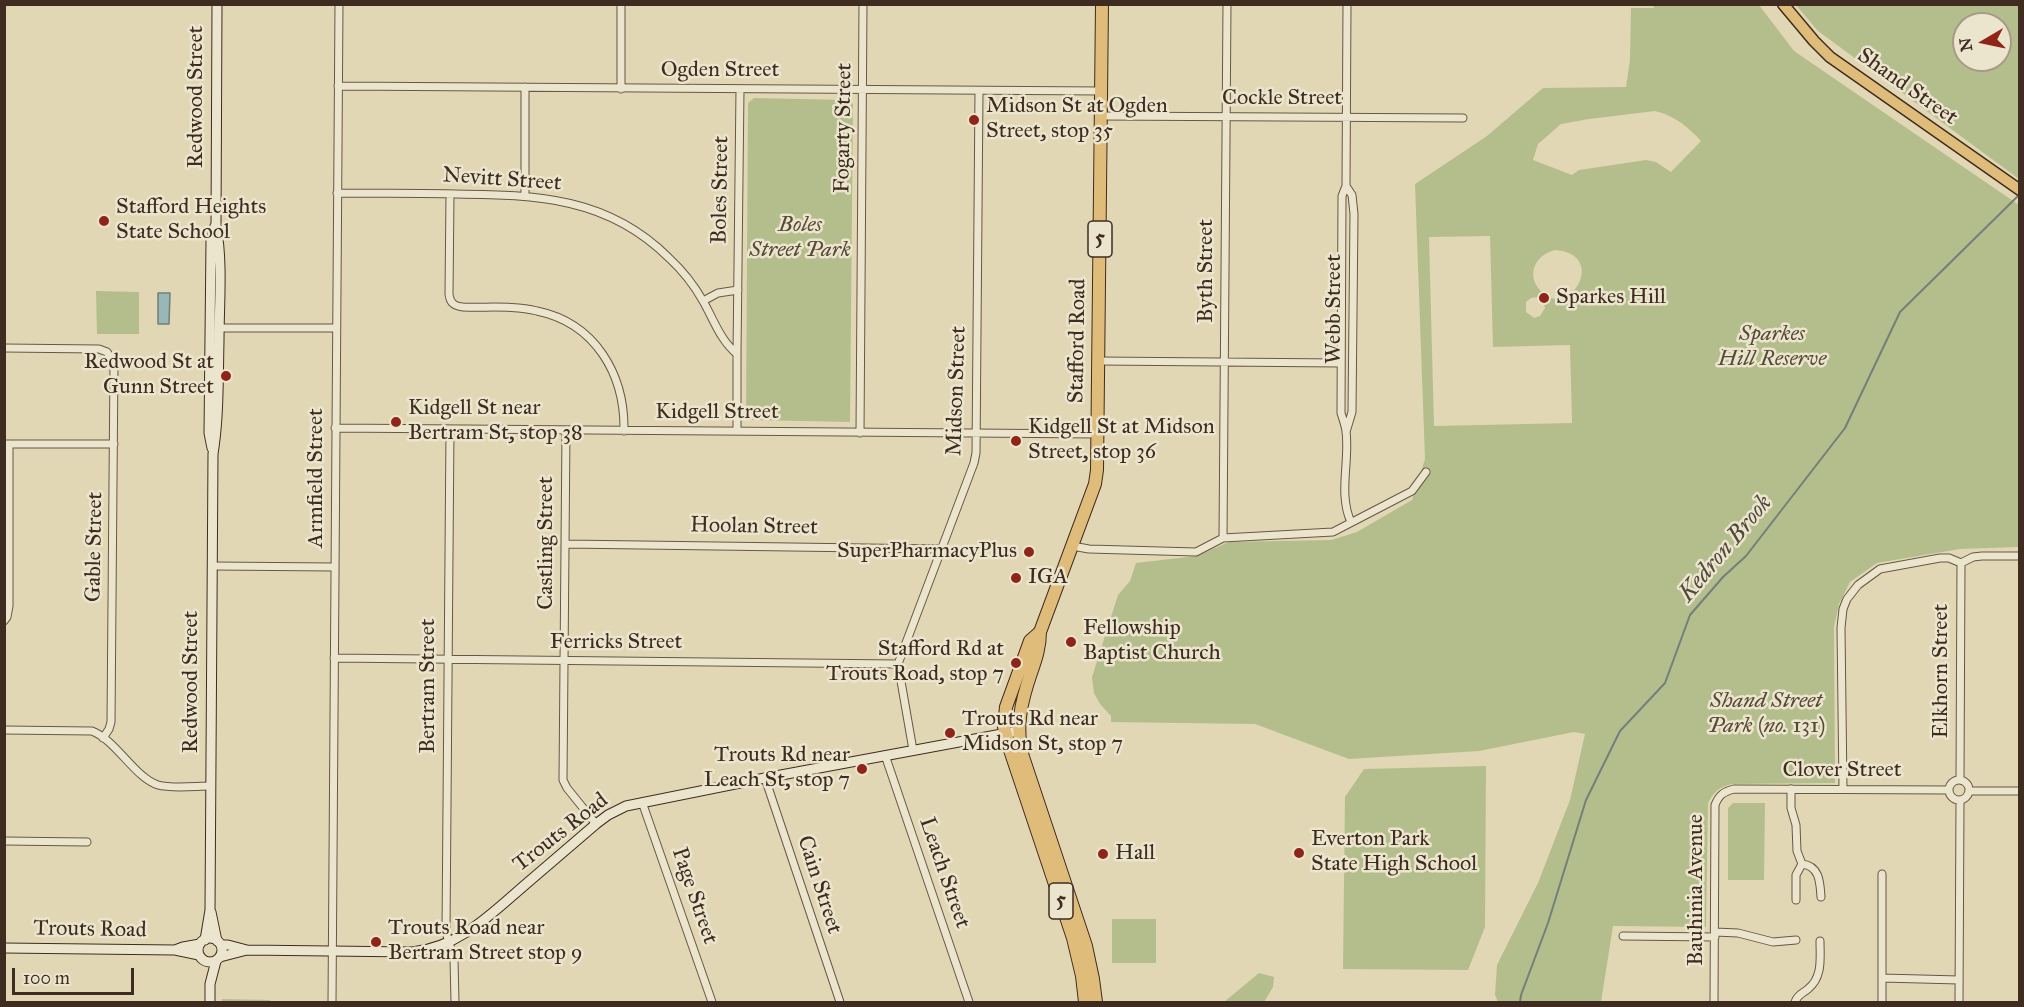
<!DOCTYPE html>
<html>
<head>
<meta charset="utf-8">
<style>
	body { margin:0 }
	#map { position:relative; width:2024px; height:1007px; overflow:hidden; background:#e1d7b4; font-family:"IM FELL Great Primer",serif }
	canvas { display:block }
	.frame { position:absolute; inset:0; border:6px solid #3f2c20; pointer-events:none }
	.north { position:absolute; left:1952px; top:12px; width:60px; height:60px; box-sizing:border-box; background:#ece5ce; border:2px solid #a79b88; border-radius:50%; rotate:261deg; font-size:16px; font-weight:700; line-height:24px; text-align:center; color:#3f2c20 }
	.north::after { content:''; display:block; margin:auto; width:21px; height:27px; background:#8f2418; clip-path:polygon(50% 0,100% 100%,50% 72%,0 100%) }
	.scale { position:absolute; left:12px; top:968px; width:122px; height:27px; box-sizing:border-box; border:3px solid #3f2c20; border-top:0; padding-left:8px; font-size:18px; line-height:21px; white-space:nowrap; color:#3f2c20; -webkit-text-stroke:4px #ece5ce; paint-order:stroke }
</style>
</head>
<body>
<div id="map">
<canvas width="2024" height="1007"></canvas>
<div class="frame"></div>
<div class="north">N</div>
<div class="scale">100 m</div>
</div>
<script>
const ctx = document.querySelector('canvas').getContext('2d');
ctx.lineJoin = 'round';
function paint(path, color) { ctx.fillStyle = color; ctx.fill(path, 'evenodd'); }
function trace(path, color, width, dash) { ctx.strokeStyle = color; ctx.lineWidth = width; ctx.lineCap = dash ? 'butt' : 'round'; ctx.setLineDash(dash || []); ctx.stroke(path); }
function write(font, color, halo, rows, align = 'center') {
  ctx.font = font + ' "IM FELL Great Primer",serif'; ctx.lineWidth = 5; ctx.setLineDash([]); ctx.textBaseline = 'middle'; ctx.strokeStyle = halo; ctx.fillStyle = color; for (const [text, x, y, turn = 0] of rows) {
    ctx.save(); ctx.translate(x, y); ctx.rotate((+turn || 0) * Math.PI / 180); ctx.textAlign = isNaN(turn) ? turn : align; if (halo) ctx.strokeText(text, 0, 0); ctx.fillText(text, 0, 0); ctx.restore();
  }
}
paint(new Path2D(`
	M1653 4 1759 5 1794 51 2019 205V547L1960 549 1877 563 1850 582 1839 604 1834 627 1835 783 1731 784C1719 788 1714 791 1708 803L1706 927 1613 926 1601 1002H1498L1495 995 1497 965 1538 883 1570 800 1585 734 1574 732 1479 751 1349 759 1255 724 1111 722V716L1100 704 1094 693 1092 677 1118 595 1130 581 1136 563 1196 556 1229 542 1331 540 1357 532 1412 500 1425 459 1415 184 1487 136 1543 88 1626 87 1630 60 1631 8H1654ZM1655 111C1675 116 1687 126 1701 141L1671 172 1656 162 1646 160 1579 170 1572 175 1533 160 1538 144 1561 124 1589 119ZM1490 236 1493 347 1570 345 1572 423 1434 426 1429 237ZM1555 250C1610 254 1568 324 1539 289 1526 273 1537 254 1555 250ZM1531 298C1539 296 1544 300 1545 308L1540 316 1534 318 1526 312V302Z
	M1796 5H2019V179L1818 31ZM1964 24H2000V60H1964Z
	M754 98 849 100 853 104 850 422 751 420 746 415 748 103Z
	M96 291 139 292V334H97Z
	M1486 766 1485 927 1468 970 1343 969 1345 797 1364 769Z
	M1733 803H1765L1764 880H1728V808Z
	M1112 919H1156V963H1112Z
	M1259 973 1274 977 1273 987 1264 1002H1224Z
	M222 999 270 1000V1002H222Z`), '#b4be8c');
const water = new Path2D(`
	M158 293H170L169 324H158Z`);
paint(water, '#98b7b7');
trace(water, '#747f7b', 1.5);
trace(new Path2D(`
	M1520 1002 1521 995 1548 923 1586 800 1620 731 1665 683 1690 615 1723 577 1746 556 1845 428 1900 312 2020 194`), '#747f7b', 2);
const street = new Path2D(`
	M1347 4 1346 186 1342 196 1341 413C1343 419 1345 425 1346 431 1350 461 1338 494 1351 522
	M338 86 1101 91
	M621 89V4
	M1101 116 1463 118
	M337 193C377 193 417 193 456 194 537 195 608 197 669 258 682 270 694 285 703 301 714 320 720 340 737 354V431
	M450 194 449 294C450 303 454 306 463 307 487 308 513 305 537 311 595 323 625 374 624 431
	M525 195V87
	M703 301 718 293 738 290
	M219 328H336
	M4 348 99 349 107 352 114 363 111 722 109 729 103 738
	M737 354 740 89
	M1099 361 1341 363
	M335 428 1098 434
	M450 429 446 932 454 959 455 1002
	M566 430 563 780 567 788 596 824
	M1346 432 1352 412 1354 214 1352 195 1346 186
	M860 433 863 4
	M4 444H114
	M1223 538 1227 4
	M566 544 941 549
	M1072 546 1089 549 1196 552 1223 538 1333 532 1412 491 1426 472
	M213 566 334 567
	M4 621 7 617 9 606V444
	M334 658 898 664
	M4 730 92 731C116 740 135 778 158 785 172 789 196 786 211 786
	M913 750 898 664 974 463 976 453 979 91
	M885 755 969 1002
	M765 778 840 1002
	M1949 790a10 10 0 1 1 20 0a10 10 0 1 1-20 0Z
	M1960 780 1961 563
	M1791 789V808L1796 825 1797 851 1802 864C1820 866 1820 883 1821 897
	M1843 789 1841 628 1843 609 1847 599 1858 585 1880 569 1940 558H1949L1961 563 1973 557 1982 556H2020
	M1970 791H2020
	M642 802 712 1002
	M4 841 87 842
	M1882 874V1002
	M1796 900V875L1802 864
	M1715 932 1738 933 1773 942 1796 940
	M1623 936 1715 937
	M1882 978 1959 980
	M332 1002 339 4
	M1714 1002 1715 805C1719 795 1723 792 1734 789L1949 790
	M1795 1002C1798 994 1802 994 1808 989 1823 977 1820 958 1820 941
	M1959 1002 1960 801`);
const secondary = new Path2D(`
	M212 448 209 433 211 241 215 226
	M211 912 217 941
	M198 950a12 12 0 1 1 24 0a12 12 0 1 1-24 0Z
	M205 940 210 910 213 454C219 417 218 379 219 342 219 303 223 263 216 225L217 4
	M221 945H228L247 950 412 952C460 947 491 914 526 884 549 864 573 844 596 824L608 815 626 806 765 778 1018 731
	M4 948 175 950 199 955
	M175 950 183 947 200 944
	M220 957 247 950
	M210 1002V984L216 961`);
const primary = new Path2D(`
	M1783 4 1814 41 1830 57 2020 190`);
const highway = new Path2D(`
	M1040 632 1030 641 1006 707 1004 727 1010 750 1073 938 1082 976 1085 1002
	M1096 1002 1093 979 1086 946 1023 757C1015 728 1021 702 1031 673 1036 659 1040 647 1040 632L1095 484 1097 470 1102 4`);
trace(street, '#685745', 9);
trace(secondary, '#3f2c20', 11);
trace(primary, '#3f2c20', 13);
trace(highway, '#3f2c20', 14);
trace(street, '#ece5ce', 7);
trace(secondary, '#ece5ce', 9);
trace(primary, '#e0bc7a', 10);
trace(highway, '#e0bc7a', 12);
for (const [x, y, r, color] of [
	[974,120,6,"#8f2418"],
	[104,221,6,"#8f2418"],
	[1544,298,6,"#8f2418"],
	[226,376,6,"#8f2418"],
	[396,422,6,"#8f2418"],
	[1016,441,6,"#8f2418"],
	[1029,552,6,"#8f2418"],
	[1016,578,6,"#8f2418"],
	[1071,642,6,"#8f2418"],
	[1016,663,6,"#8f2418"],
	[950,733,6,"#8f2418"],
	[862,769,6,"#8f2418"],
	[1299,853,6,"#8f2418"],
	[1103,854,6,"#8f2418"],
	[376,942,6,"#8f2418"]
]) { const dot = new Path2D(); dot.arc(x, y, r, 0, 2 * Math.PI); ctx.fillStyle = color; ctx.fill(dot); trace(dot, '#ece5ce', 2); }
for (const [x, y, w] of [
	[1100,239,24],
	[1061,901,24]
]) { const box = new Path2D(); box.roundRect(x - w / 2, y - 18, w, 36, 4.5); ctx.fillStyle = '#ece5ce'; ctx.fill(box); trace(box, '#3f2c20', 1.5); }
write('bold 21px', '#3f2c20', null, [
	["5",1100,239],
	["5",1061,901]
]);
write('22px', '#3f2c20', '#ece5ce', [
	["Ogden Street",720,71],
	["Shand Street",1907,87,35],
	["Redwood Street",197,97,-90],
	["Cockle Street",1282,99],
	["Fogarty Street",844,128,-89],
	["Nevitt Street",502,180,4],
	["Boles Street",721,190,-89],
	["Byth Street",1207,271,-90],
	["Webb Street",1335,309,-90],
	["Stafford Road",1078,341,-89],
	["Midson Street",957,391,-88],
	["Kidgell Street",717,413],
	["Armfield Street",317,478,-90],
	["Hoolan Street",754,527,1],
	["Castling Street",547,543,-90],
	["Gable Street",95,547,-89],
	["Ferricks Street",616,643],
	["Elkhorn Street",1942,671,-90],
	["Redwood Street",192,682,-90],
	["Bertram Street",429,686,-90],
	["Clover Street",1842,771],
	["Trouts Road",561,833,-38],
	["Leach Street",944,873,71],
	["Cain Street",819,885,72],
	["Bauhinia Avenue",1697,890,-90],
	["Page Street",694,896,71],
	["Trouts Road",90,930,1]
]);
write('22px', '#3f2c20', '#ece5ce', [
	["Midson St at Ogden",986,107],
	["Street, stop 35",986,132],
	["Stafford Heights",116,208],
	["State School",116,233],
	["Sparkes Hill",1556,298],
	["Redwood St at",214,363,"right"],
	["Gunn Street",214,388,"right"],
	["Kidgell St near",408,409],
	["Bertram St, stop 38",408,434],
	["Kidgell St at Midson",1028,428],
	["Street, stop 36",1028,453],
	["SuperPharmacyPlus",1017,552,"right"],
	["IGA",1028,578],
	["Fellowship",1083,629],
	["Baptist Church",1083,654],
	["Stafford Rd at",1004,650,"right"],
	["Trouts Road, stop 7",1004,675,"right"],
	["Trouts Rd near",962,720],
	["Midson St, stop 7",962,745],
	["Trouts Rd near",850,756,"right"],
	["Leach St, stop 7",850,781,"right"],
	["Everton Park",1311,840],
	["State High School",1311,865],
	["Hall",1115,854],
	["Trouts Road near",388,929],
	["Bertram Street stop 9",388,954]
], 'left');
write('italic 22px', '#564936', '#ece5ce', [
	["Boles",800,226],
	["Street Park",800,251],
	["Sparkes",1772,335],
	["Hill Reserve",1772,360],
	["Shand Street",1766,702],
	["Park (no. 131)",1766,727]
]);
write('italic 24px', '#51483e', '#ece5ce', [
	["Kedron Brook",1726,549,-50]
]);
</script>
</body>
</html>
